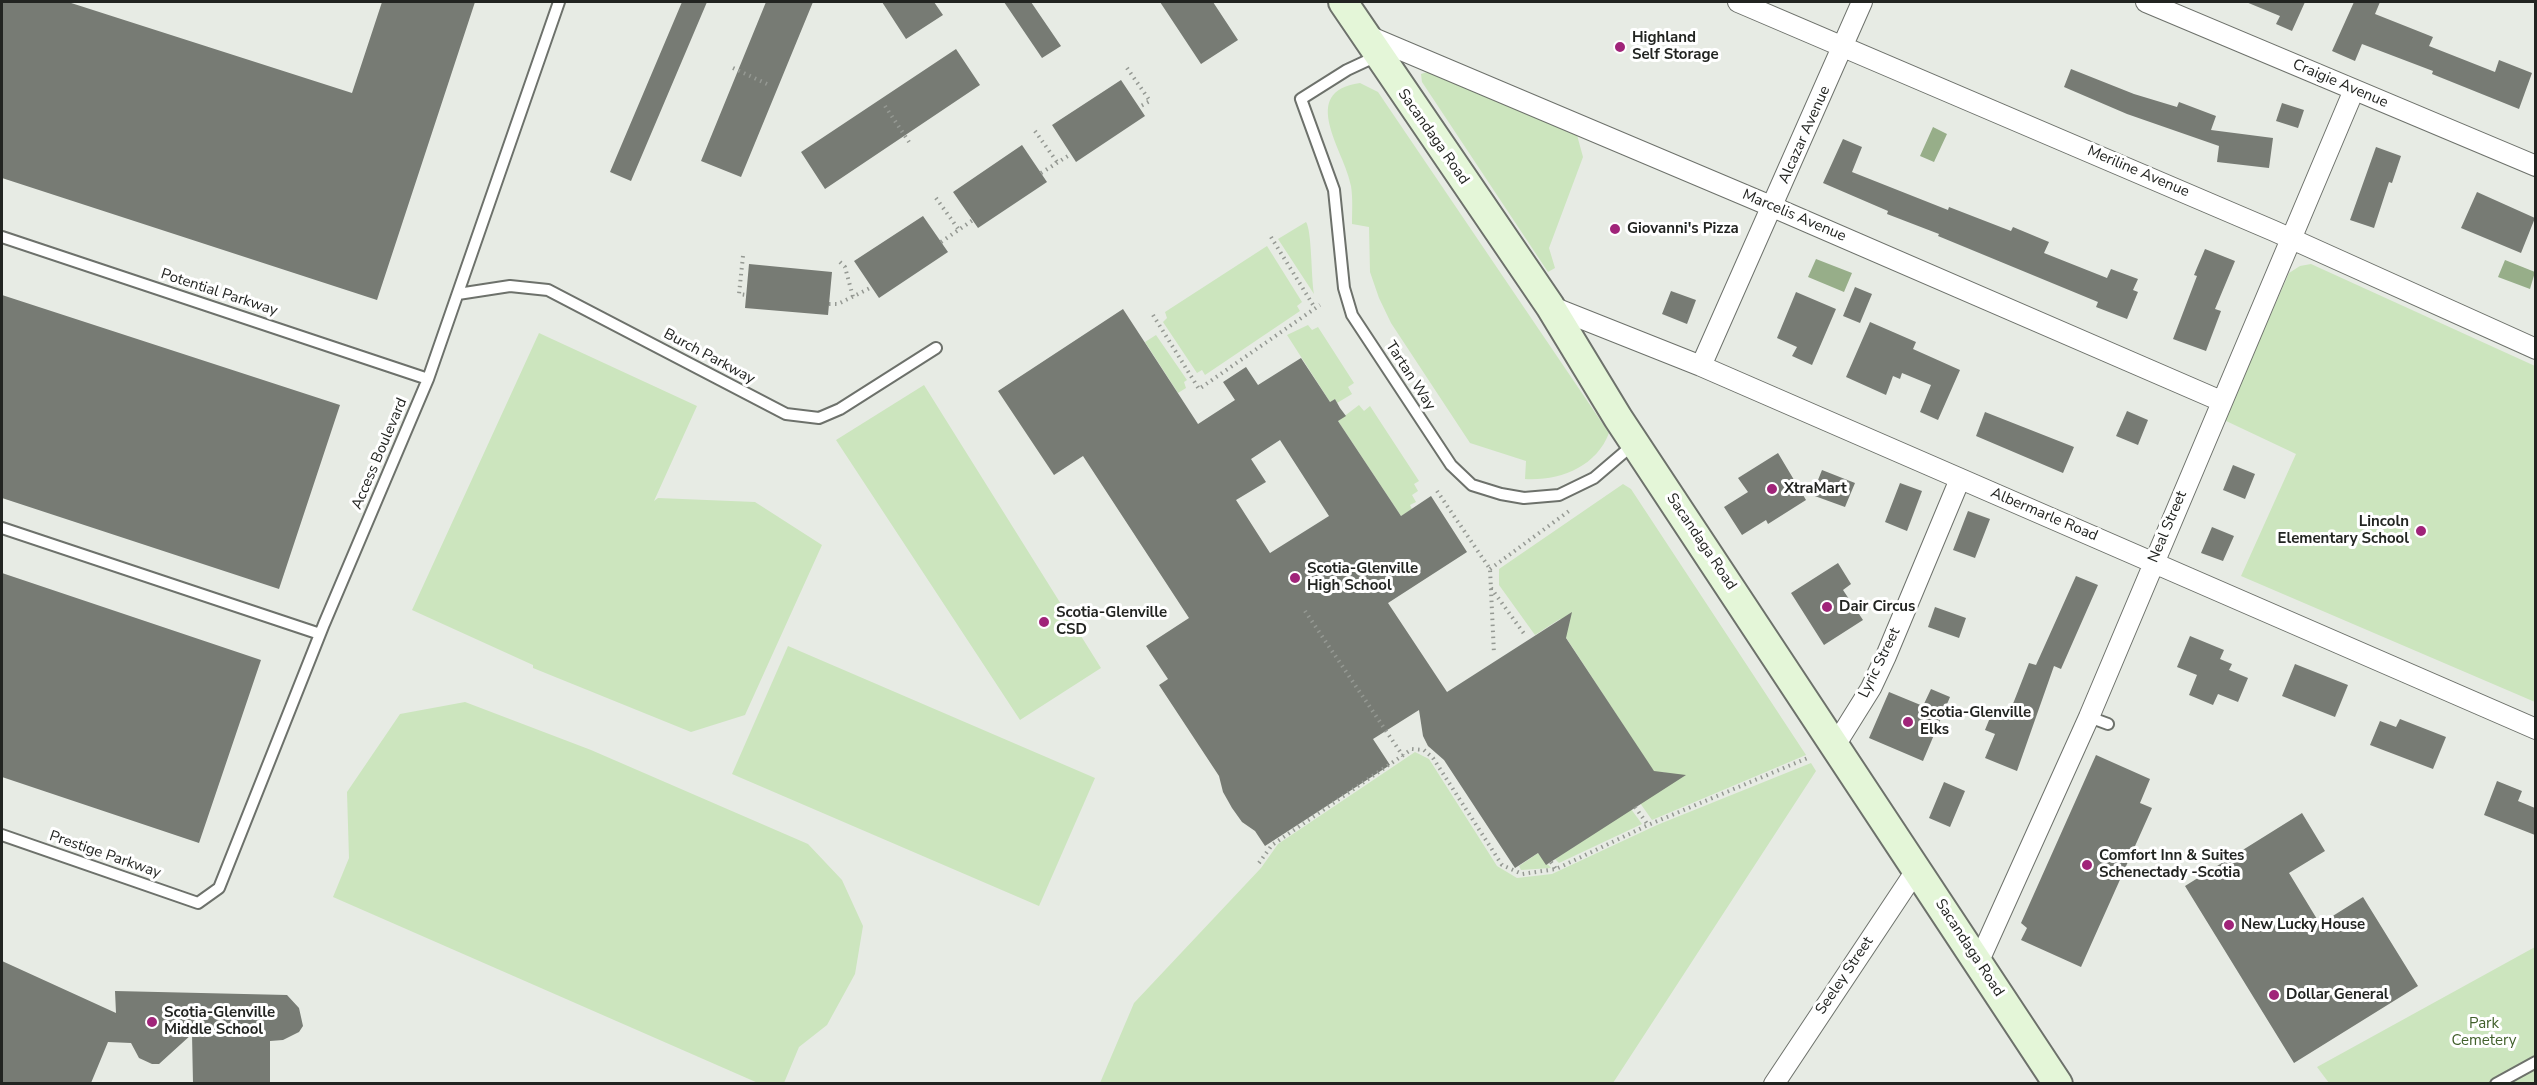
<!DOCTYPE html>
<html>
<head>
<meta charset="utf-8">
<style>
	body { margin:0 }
	#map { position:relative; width:2537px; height:1085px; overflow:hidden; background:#e7ebe4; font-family:"Nunito Sans",sans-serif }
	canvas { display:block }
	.frame { position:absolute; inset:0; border:3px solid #222421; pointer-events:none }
</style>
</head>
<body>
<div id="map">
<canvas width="2537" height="1085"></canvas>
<div class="frame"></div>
</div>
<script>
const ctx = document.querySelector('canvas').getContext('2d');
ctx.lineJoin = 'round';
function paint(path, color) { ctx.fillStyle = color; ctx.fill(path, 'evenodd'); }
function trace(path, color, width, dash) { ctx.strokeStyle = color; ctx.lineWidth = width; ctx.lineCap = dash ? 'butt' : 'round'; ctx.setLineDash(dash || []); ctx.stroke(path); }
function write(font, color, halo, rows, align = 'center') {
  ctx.font = font + ' "Nunito Sans",sans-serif'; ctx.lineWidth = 6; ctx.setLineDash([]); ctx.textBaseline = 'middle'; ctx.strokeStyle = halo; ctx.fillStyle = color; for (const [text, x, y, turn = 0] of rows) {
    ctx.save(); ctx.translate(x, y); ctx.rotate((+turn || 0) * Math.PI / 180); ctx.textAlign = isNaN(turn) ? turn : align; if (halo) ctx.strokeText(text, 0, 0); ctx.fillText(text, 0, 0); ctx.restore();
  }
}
paint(new Path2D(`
	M1427 72 1577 135 1583 157 1549 248 1555 268 1548 272 1422 82 1421 74Z
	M1360 83 1378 92 1609 433C1596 467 1560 481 1525 479L1526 461 1470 443 1391 323 1379 298 1370 272 1369 227 1352 224C1352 212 1353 199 1351 186 1345 151 1297 92 1360 83Z
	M1306 222C1312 231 1311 277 1314 294L1278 239Z
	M1267 246 1302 302 1297 306 1300 311 1205 375 1202 370 1197 373 1163 322 1167 318 1165 312Z
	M2311 264 2535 366V702L2241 576 2296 454 2224 420 2289 273 2300 266Z
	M1308 325 1312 330 1318 327 1354 383 1348 387 1352 394 1337 403 1335 399 1330 402 1287 335Z
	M539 333 697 406 654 501 658 498 755 502 822 545 745 715 691 732 533 668V665L412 610Z
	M1156 335 1187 380 1184 382 1186 388 1178 393 1145 342Z
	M924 385 1101 668 1020 720 836 440Z
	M1359 405 1364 411 1370 406 1419 481 1414 484 1418 491 1412 495 1416 502 1410 505 1412 509 1401 516 1338 421Z
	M1623 484 1631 489 1806 755 1652 820 1640 803 1670 775 1663 772 1656 775 1563 633 1564 619H1560L1535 635 1499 585V569Z
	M788 646 1095 778 1039 906 732 774Z
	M465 702 591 750 808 844 842 880 863 926 855 974 827 1025 799 1047 784 1083H758L333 897 349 858 347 792 400 714Z
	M1415 752 1429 759 1497 866 1517 878 1552 874 1657 825 1811 763 1816 771 1613 1083H1100L1134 1003 1261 868 1278 844Z
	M1631 809 1642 824 1559 863 1555 859Z
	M1538 853 1551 868 1521 870 1519 866Z
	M2535 947V1083H2329L2317 1067Z`), '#cce5be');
paint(new Path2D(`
	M1933 127 1947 134 1934 162 1920 156Z
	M1816 259 1852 273 1844 292 1808 277Z
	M2505 260 2535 272 2530 289 2498 277Z`), '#97ae89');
paint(new Path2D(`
	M2 2H68L352 93 382 2H475L377 300 2 178Z
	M682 2H707L631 181 610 172Z
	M766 2H813L741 177 701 161Z
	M882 2H934L943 15 906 39Z
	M1004 2H1031L1061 46 1042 58Z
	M1160 2H1213L1238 40 1201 64Z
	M2246 2H2305L2292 31 2276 24 2280 16Z
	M2354 2H2380L2375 14 2433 37 2429 46 2495 72 2499 60 2532 73 2519 109 2432 74 2433 71 2362 44 2355 61 2332 51Z
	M956 49 980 85 825 189 801 152Z
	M2071 69 2134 94 2177 107 2179 102 2216 116 2211 130 2273 138 2269 168 2217 162 2219 146 2127 114 2064 87Z
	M1121 80 1145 116 1076 162 1052 125Z
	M2282 103 2304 110 2298 128 2276 121Z
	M1843 139 1862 147 1852 172 1948 210 1949 207 2011 231 2013 227 2049 242 2044 253 2107 278 2111 269 2138 279 2133 290 2138 292 2127 319 2096 307 2098 302 1938 236 1939 234 1887 214 1888 211 1823 183Z
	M1022 145 1047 182 978 228 953 192Z
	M2376 147 2401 156 2392 183 2389 182 2374 228 2350 220Z
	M2477 192 2535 218 2521 253 2461 228Z
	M923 216 948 252 879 298 854 261Z
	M2205 249 2235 261 2215 309 2221 311 2206 351 2173 339 2197 276 2194 275Z
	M749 264 832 272 828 315 745 308Z
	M1855 287 1872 294 1860 323 1843 316Z
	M1671 291 1696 300 1687 324 1662 314Z
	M1796 292 1836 309 1812 365 1792 356 1797 347 1777 338Z
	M2 295 340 405 279 589 2 498Z
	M1123 309 1198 424 1235 400 1223 382 1246 367 1258 385 1301 358 1330 402 1335 399 1340 408 1346 416 1338 421 1401 516 1431 496 1467 552 1388 603 1447 692 1572 612 1566 638 1654 771 1686 775 1546 865 1538 853 1515 868 1444 760 1428 746 1423 736 1419 710 1373 739 1390 765 1265 846 1255 831 1242 822 1232 808 1223 792 1219 776 1159 685 1168 679 1146 646 1189 618 1083 456 1054 475 998 391ZM1280 440 1329 516 1270 553 1236 500 1266 482 1251 459Z
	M1870 322 1916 342 1913 349 1960 370 1938 420 1920 412 1931 385 1902 373 1900 379 1893 376 1886 395 1846 377Z
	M2127 411 2148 420 2138 445 2116 436Z
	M1985 412 2074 447 2063 473 1976 436Z
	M1778 453 1806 500 1768 524 1766 520 1742 535 1724 507 1748 492 1738 478Z
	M2233 465 2255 474 2245 499 2223 490Z
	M1822 470 1855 483 1845 507 1812 495Z
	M1900 483 1922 491 1907 531 1885 522Z
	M1968 511 1990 519 1975 558 1953 550Z
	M2212 527 2234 536 2223 561 2201 553Z
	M1838 563 1851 584 1843 590 1863 620 1824 645 1791 593Z
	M2 573 261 660 199 843 2 777Z
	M2076 576 2098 585 2061 669 2054 666 2017 771 1985 758 1995 734 1985 730 1994 708 2009 714 2029 663 2036 665Z
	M1935 607 1966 618 1959 638 1928 627Z
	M2190 636 2224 650 2220 659 2232 664 2229 670 2248 678 2238 702 2218 694 2213 705 2189 695 2197 675 2177 667Z
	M2295 664 2348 685 2335 717 2282 696Z
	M1931 689 1950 697 1923 761 1869 738 1889 692 1923 706Z
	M2400 719 2446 737 2433 769 2370 745 2380 721 2396 727Z
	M2096 755 2150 779 2140 803 2152 808 2081 967 2021 940 2027 928 2021 923Z
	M2497 781 2522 791 2518 801 2535 808V835L2484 815Z
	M1944 782 1965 791 1950 827 1929 818Z
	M2302 813 2325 851 2289 873 2320 924 2363 897 2418 986 2294 1063 2185 886Z
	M2 961 116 1013 115 991 287 995 299 1008 303 1026 299 1032 283 1040 270 1041V1083H193L192 1034 159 1064H152L139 1058 131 1043 108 1042 91 1083H2Z`), '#777b74');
const lane = new Path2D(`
	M1377 56 1347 70 1301 99 1334 190 1344 288 1352 315 1451 465 1472 485 1501 494 1524 498 1559 495 1594 478 1635 443
	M2 237 428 379
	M458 294 510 286 548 290 786 414 819 418 840 409 936 348
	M2 528 320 634
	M2089 717 2108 724
	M2 835 198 903 219 888 324 624 428 379 559 2
	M2496 1084 2536 1062`);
const street = new Path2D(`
	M1738 2 2274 231 2536 349
	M2146 2 2536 166
	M1366 35 1773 207 2221 401
	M1550 306 1701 366 2536 729
	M1701 366 1862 2
	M1836 744 1871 688 1886 656 1960 479
	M1978 963 2089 717 2354 90
	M1774 1084 1917 869`);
const secondary = new Path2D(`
	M1343 2 1550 306 1618 418 2058 1084`);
trace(lane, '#6d716b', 14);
trace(street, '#6d716b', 22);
trace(secondary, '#6d716b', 32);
trace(new Path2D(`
	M733 68 767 84
	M1127 68 1150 101 1139 107
	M885 106 909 142
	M1035 131 1057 162
	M1041 173 1071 154
	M936 198 959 230
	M1271 237 1315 308
	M941 242 973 220
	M743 256 739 294 746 295
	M840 262 845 267 853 297
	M829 304H838L872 287
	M1153 315 1199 389 1320 305
	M1437 491 1490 569 1494 654
	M1490 569 1569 511
	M1491 588 1525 635
	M1305 611 1403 756
	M1635 807 1648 825
	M1551 862 1556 869
	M1259 863 1272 845 1412 749 1424 750 1433 758 1502 865 1522 874 1556 869 1648 825 1810 757`), '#959993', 4, [1.5, 4.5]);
trace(lane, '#fff', 10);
trace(street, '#fff', 20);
trace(secondary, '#e4f6d8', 28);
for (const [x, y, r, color] of [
	[1620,47,6,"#a02479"],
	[1615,229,6,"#a02479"],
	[1772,489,6,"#a02479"],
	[2421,531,6,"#a02479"],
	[1295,578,6,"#a02479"],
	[1827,607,6,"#a02479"],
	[1044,622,6,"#a02479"],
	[1908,722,6,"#a02479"],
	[2087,865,6,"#a02479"],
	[2229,925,6,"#a02479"],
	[2274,995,6,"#a02479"],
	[152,1022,6,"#a02479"]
]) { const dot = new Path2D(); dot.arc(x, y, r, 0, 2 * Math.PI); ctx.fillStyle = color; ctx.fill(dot); trace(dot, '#fff', 2); }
write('bold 15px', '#222421', '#fff', [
	["Highland",1632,38],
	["Self Storage",1632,55],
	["Giovanni's Pizza",1627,229],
	["XtraMart",1784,489],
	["Lincoln",2409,522,"right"],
	["Elementary School",2409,539,"right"],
	["Scotia-Glenville",1307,569],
	["High School",1307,586],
	["Dair Circus",1839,607],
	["Scotia-Glenville",1056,613],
	["CSD",1056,630],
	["Scotia-Glenville",1920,713],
	["Elks",1920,730],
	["Comfort Inn & Suites",2099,856],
	["Schenectady -Scotia",2099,873],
	["New Lucky House",2241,925],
	["Dollar General",2286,995],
	["Scotia-Glenville",164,1013],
	["Middle School",164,1030]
], 'left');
write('15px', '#222421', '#fff', [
	["Craigie Avenue",2340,84,23],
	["Alcazar Avenue",1805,135,-66],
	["Sacandaga Road",1433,137,55],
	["Meriline Avenue",2138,172,23],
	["Marcelis Avenue",1794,216,23],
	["Potential Parkway",219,293,18],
	["Burch Parkway",709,357,28],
	["Tartan Way",1410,376,57],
	["Access Boulevard",380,454,-67],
	["Albermarle Road",2044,515,23],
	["Neal Street",2168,527,-67],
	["Sacandaga Road",1701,542,56],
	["Lyric Street",1880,663,-64],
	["Prestige Parkway",105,855,19],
	["Sacandaga Road",1969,948,57],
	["Seeley Street",1845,976,-56]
]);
write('15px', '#41602b', '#fff', [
	["Park",2484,1024],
	["Cemetery",2484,1041]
]);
</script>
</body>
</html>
